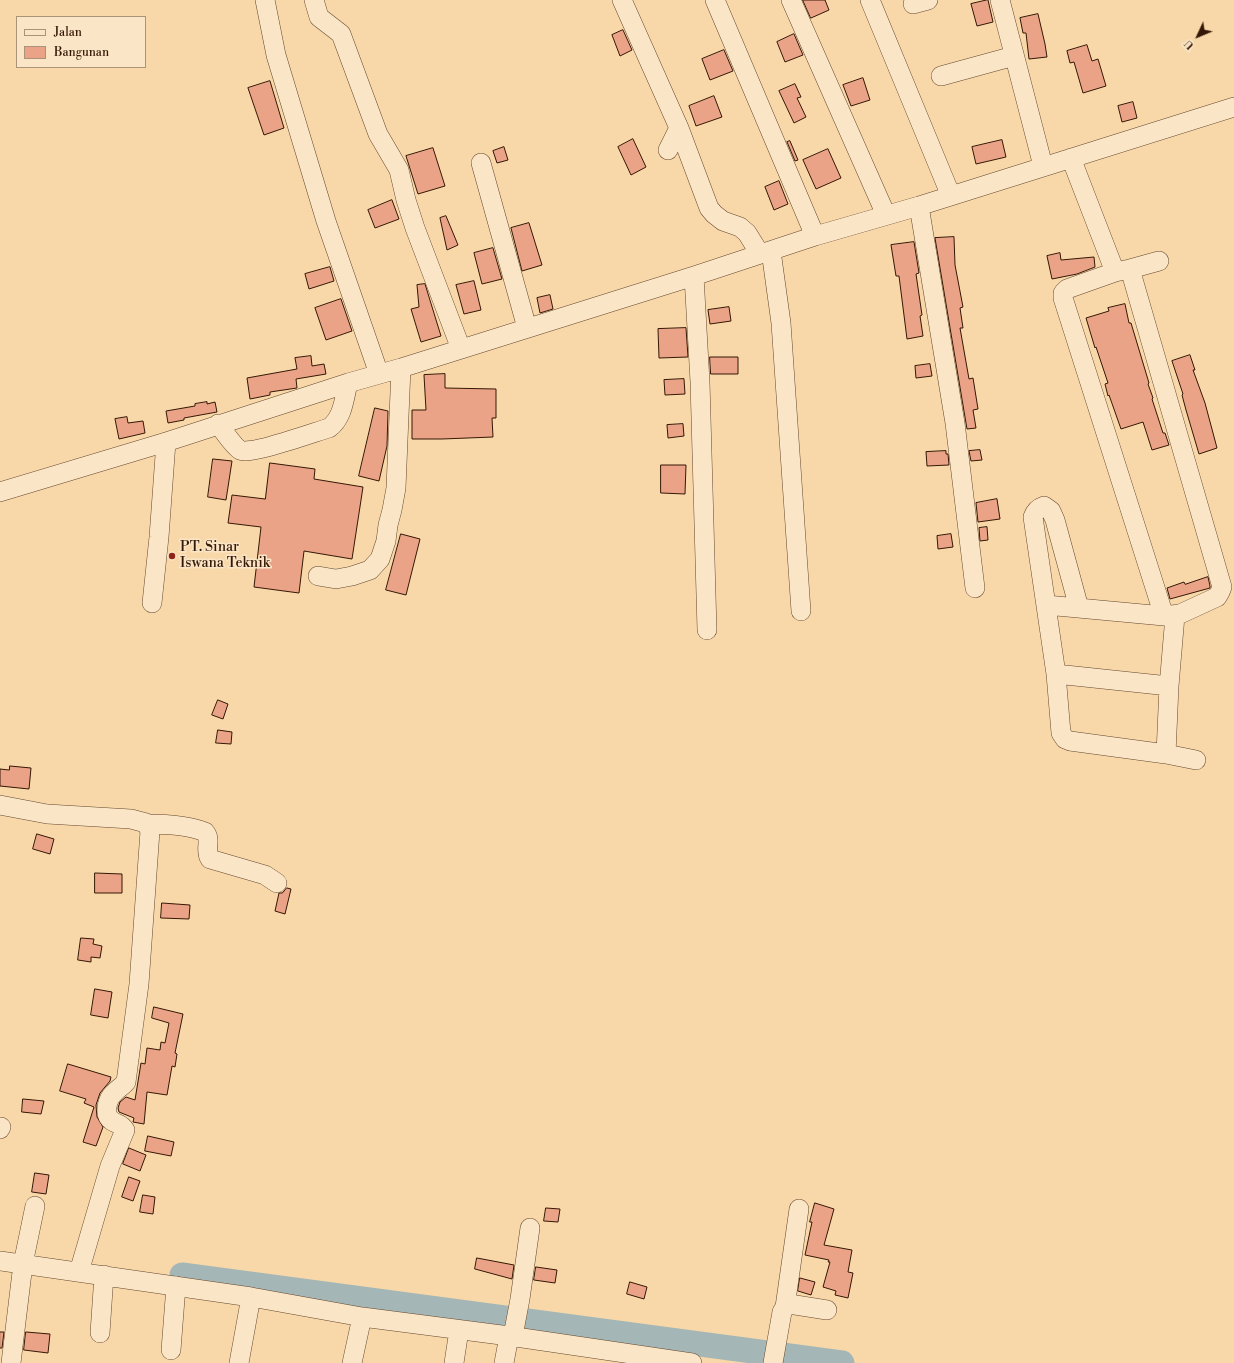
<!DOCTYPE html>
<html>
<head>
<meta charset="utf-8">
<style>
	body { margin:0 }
	#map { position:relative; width:1234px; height:1363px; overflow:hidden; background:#f8d8a9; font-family:"Libre Bodoni",serif }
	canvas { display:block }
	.legend { position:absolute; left:16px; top:16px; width:130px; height:52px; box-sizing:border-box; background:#fae6c7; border:1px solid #ab9379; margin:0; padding:5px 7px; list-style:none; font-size:12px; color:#341705 }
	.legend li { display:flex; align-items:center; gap:8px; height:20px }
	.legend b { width:20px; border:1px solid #ab9379 }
	.north { position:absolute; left:1178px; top:16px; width:40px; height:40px; -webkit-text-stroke:3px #fae6c7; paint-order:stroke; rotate:226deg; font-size:11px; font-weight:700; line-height:16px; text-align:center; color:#341705 }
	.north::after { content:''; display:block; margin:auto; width:14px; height:18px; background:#341705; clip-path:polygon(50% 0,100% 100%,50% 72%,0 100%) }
</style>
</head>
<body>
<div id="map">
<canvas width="1234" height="1363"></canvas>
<ul class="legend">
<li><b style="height:5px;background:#fae6c7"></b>Jalan</li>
<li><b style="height:11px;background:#eaa386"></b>Bangunan</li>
</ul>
<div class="north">U</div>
</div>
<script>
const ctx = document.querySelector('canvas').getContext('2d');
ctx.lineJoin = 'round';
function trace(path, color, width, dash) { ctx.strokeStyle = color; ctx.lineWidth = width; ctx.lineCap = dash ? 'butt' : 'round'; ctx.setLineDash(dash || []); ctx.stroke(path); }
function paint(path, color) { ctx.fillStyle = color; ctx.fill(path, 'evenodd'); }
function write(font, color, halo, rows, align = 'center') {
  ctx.font = font + ' "Libre Bodoni",serif'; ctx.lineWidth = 3; ctx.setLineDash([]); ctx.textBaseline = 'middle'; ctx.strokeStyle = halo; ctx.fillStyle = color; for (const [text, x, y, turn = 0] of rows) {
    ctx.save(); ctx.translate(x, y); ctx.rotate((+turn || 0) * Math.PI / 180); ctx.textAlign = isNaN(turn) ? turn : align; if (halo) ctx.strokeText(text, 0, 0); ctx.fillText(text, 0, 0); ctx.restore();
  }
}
trace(new Path2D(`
	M182 1275 842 1363`), '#a5b6b6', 25);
const building = new Path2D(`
	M803 0H825L829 10 811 18Z
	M988 0 993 22 977 26 971 4Z
	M1038 14 1045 44 1047 57 1029 59 1026 33H1023L1020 18Z
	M623 30 632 50 620 56 612 35Z
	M794 34 803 55 785 62 777 42Z
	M1087 45 1092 61 1098 59 1106 86 1083 93 1074 62 1070 63 1067 51Z
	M724 50 733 71 710 80 702 59Z
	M863 78 870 100 851 106 843 85Z
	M270 81 284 128 264 135 248 88Z
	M795 84 801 97 797 98 806 117 794 123 779 91Z
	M714 96 722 117 696 126 689 106Z
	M1133 102 1137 118 1122 122 1118 106Z
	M633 139 646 167 631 175 618 147Z
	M1002 140 1006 157 976 164 972 147Z
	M790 141 798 160 795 161 787 142Z
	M504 147 508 160 497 163 493 151Z
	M433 148 445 186 418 194 406 156Z
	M828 149 841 178 816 189 803 160Z
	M779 181 788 204 774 210 765 187Z
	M392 200 399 219 375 228 368 210Z
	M446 216 458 245 447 250 440 218Z
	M529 223 542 265 522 271 511 228Z
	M954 237 955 265 963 307 960 308 963 328H960L969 379 973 378 978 409 973 410 976 428 967 429 935 238Z
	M914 242 919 273 916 274 922 315 920 316 923 336 907 339 899 276H896L891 245Z
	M493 248 502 279 482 284 474 253Z
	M1060 253 1061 260 1094 257 1095 267 1077 274 1052 279 1047 256Z
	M330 267 334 281 309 289 305 274Z
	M474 281 481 310 464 314 456 285Z
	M425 284 441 336 421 342 411 309 419 307 417 285Z
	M550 295 553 309 540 313 537 298Z
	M341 299 352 331 326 340 315 308Z
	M1125 304 1129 323H1131L1149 383 1148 384 1153 398 1152 399 1163 433H1165L1169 445 1152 450 1143 422 1121 429 1109 395 1108 396 1105 384 1108 383 1096 347 1095 348 1086 318 1109 311 1108 308Z
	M729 307 731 321 710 324 708 310Z
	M686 328 688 357 659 358 658 329Z
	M1190 355 1195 370H1193L1205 403 1217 448 1199 454 1186 410 1182 395 1183 394 1172 361Z
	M311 356 312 366 324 364 326 374 296 379 297 388 270 392V395L250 399 247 378 297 369 295 358Z
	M710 357H738V374H711Z
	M930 364 932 376 916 378 915 366Z
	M445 374V388L496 389V418H492L493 437 442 439H412V410H426L424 375Z
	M684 379 685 394 665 395 664 380Z
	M207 402V404L215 402 217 412 184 418V420L168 423 166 411 195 406V404Z
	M375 408 388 411 387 446 379 481 359 476Z
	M127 417 128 423 143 421 145 433 119 439 115 419Z
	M683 424 684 436 668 438 667 425Z
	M980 450 982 460 971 461 969 451Z
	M946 451V454H948L949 465 927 466 926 452Z
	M213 459 232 461 226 500 208 497Z
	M270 463 315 469 314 479 363 487 352 559 304 551 299 593 254 587 261 527 228 523 232 495 265 499Z
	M661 465H686L685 494 661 493Z
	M997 499 1000 519 978 522 976 503Z
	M987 527 988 540 980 541 979 528Z
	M401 534 420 539 406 595 386 590Z
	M951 534 953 547 938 549 937 536Z
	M1208 577 1210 586V588L1170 599 1167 588 1184 582 1185 584Z
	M218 700 228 704 223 719 212 715Z
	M218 730 232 732 231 744 216 743Z
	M10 766 31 768 29 789 0 786V769L9 770Z
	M37 834 54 839 50 854 33 849Z
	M95 873 122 874V893H95Z
	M287 888 291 889 285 914 275 911 279 893H282Z
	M162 903 190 905 189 919 161 918Z
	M81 938 94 939 93 944 102 946 100 958 91 957V962L78 960Z
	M95 989 112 992 108 1018 91 1015Z
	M154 1007 183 1014 175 1053 177 1054 175 1067 172 1066 167 1095 147 1092 144 1124 133 1122 134 1118 119 1112 118 1108 120 1102 126 1097 135 1100 141 1063 145 1064 147 1048 160 1050 161 1042 165 1043 169 1023 152 1018Z
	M68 1064 111 1077 110 1081 100 1093 96 1105 97 1117 103 1127 96 1146 83 1142 94 1107 84 1103 86 1099 60 1091Z
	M23 1099 44 1101 41 1114 22 1112Z
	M148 1136 174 1142 171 1156 145 1151Z
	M129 1148 146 1155 140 1171 123 1164Z
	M35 1173 49 1175 46 1194 32 1192Z
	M129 1177 140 1181 133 1201 122 1197Z
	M143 1195 155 1197 153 1214 140 1212Z
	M815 1203 834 1209 824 1245 852 1250 848 1272 853 1273 848 1298 835 1295 836 1291 823 1287 830 1262H828L829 1260 805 1255 812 1222H810Z
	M546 1208 560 1209 558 1222 544 1221Z
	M477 1258 514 1265 512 1279 475 1269Z
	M536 1267 557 1270 555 1283 534 1280Z
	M800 1278 815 1282 811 1295 798 1291Z
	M630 1282 647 1287 644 1299 627 1294Z
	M0 1332H4L2 1348H0Z
	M26 1332 50 1334 48 1353 24 1350Z`);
paint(building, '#eaa386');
trace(building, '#341705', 1);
const minor = new Path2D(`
	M265 0 276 55 326 221 379 374
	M314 0 319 17 341 34 378 134 399 170 406 200 415 228 461 349
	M622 0 679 128 709 208 714 214 723 221 740 227 747 233 760 254
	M715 0 815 236
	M791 0 886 215
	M870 0 951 196
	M1000 0 1043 166
	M913 4 928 0
	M941 76 1014 56
	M668 150 679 128
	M1071 158 1115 272
	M481 163 527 328
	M919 206 955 423 975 588
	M771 251 781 323 801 611
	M1130 269 1222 587 1220 592 1217 597 1180 614 1164 616 1063 298V293L1067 289 1115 272Z
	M1130 269 1159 261
	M694 276 700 382 707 630
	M218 424C223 430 234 447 240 450 249 456 315 432 329 428 343 418 344 399 348 383
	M0 492 166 442 348 383 401 368 694 276 815 236 919 206 1234 107
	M318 576 336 579 352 576 370 570 380 559 386 541 388 525 392 510 396 488 401 368
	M152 603 159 537 166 442
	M1046 605 1164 616
	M1079 608 1055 520 1051 511 1044 506C1038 508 1035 511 1033 517L1056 674 1061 733 1065 739 1070 741 1166 754 1196 760
	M1056 674 1169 686
	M1166 754 1169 686 1175 616
	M0 805 47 814 131 819 146 823 150 831 139 984 126 1082C122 1087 117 1089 114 1093 107 1099 103 1115 112 1121 117 1124 122 1124 125 1130L110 1166 79 1272
	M147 824C164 824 188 825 205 832 212 840 204 850 210 859L265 875 277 883
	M0 1129 1 1127
	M0 1261 251 1297 362 1317 509 1336 692 1363
	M785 1307 799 1209
	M100 1333 104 1275
	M513 1336 520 1299 530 1228
	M171 1350 176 1286
	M11 1363 23 1264 35 1206
	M239 1363 251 1297
	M352 1363 362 1317
	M454 1363 459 1330
	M504 1363 509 1336
	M773 1363 782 1312 785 1307 789 1304 827 1310`);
trace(minor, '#65472e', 20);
trace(minor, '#fae6c7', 19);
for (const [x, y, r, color] of [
	[172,556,4,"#8f2418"]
]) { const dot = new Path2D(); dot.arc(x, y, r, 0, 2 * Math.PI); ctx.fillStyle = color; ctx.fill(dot); trace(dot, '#fae6c7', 1.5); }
write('14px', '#341705', '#fae6c7', [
	["PT. Sinar",180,548],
	["Iswana Teknik",180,564]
], 'left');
</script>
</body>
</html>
